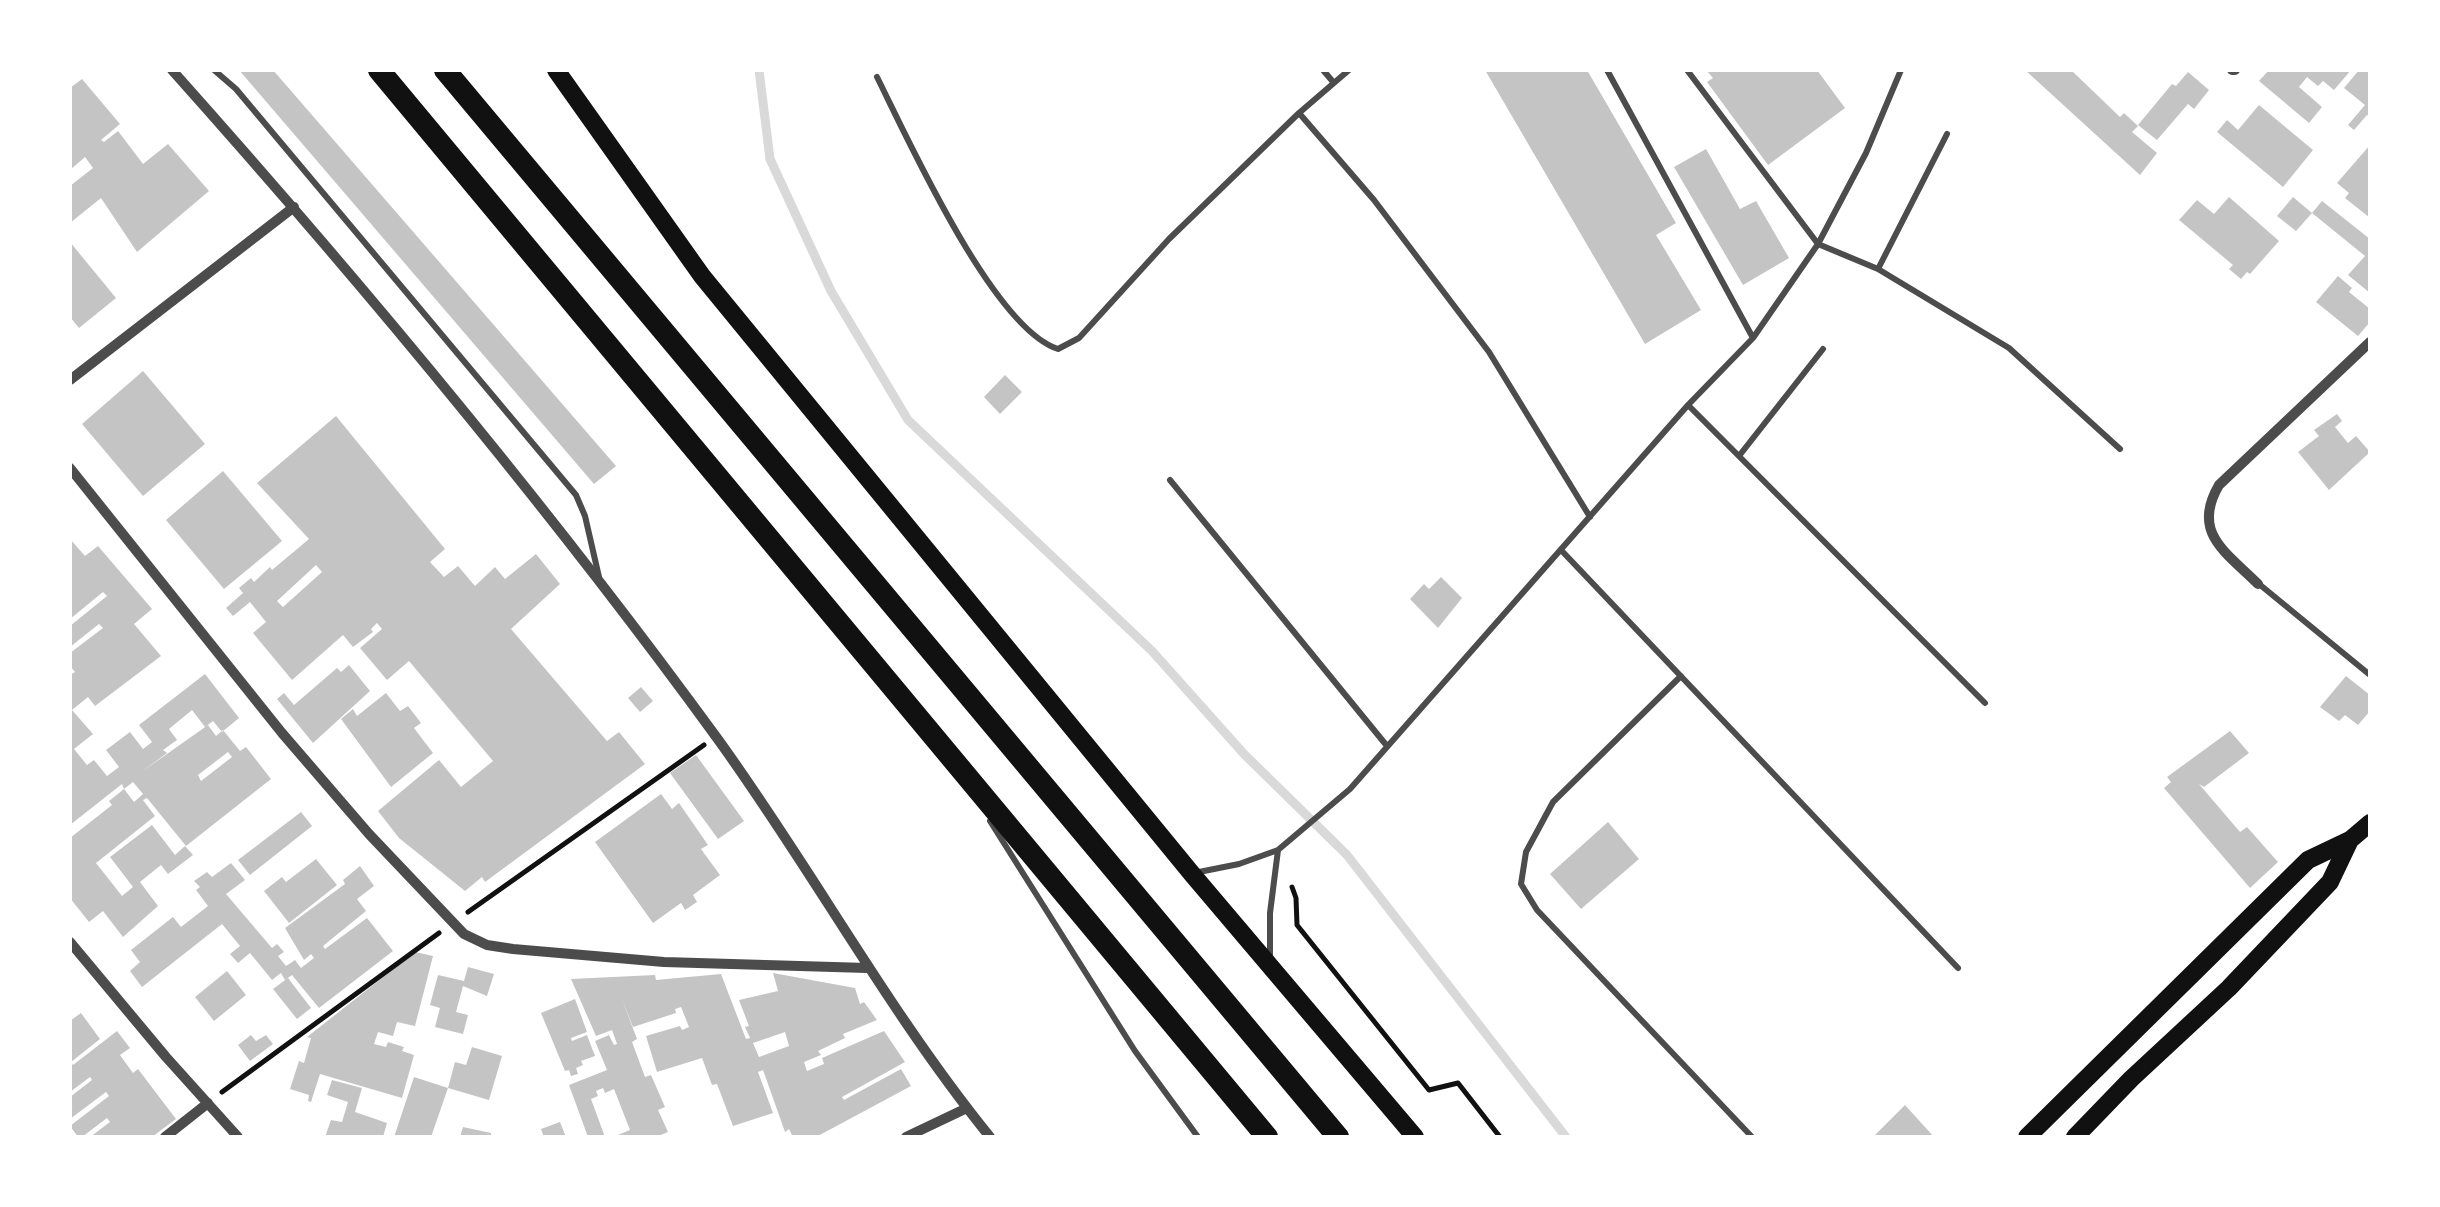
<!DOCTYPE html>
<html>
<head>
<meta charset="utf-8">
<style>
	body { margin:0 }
	#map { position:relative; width:2440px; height:1207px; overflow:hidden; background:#fff; font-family:Montserrat,sans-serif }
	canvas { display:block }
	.frame { position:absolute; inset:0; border:72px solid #fff; pointer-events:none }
</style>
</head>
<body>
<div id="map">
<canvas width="2440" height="1207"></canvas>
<div class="frame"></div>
</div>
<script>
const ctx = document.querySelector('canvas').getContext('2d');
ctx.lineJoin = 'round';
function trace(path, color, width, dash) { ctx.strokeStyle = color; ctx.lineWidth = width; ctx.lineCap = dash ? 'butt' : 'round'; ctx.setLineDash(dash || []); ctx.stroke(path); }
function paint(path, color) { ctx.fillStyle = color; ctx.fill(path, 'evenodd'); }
trace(new Path2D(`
	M759 70 770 159 831 291 908 420 1152 651 1244 754 1347 855 1566 1137`), '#d9d9d9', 9);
paint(new Path2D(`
	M239 70H273L616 466 594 484Z
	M1485 70H1587L1676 223 1656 235 1701 310 1645 344Z
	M1706 70H1817L1845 108 1768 165 1707 82 1713 78Z
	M2025 70H2071L2120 117 2124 113 2138 126 2132 132 2157 153 2140 175Z
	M2269 70H2351L2334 90 2323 81 2318 86 2307 77 2299 87 2322 107 2309 123 2259 81Z
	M2359 70H2370V117L2367 115 2354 130 2348 125 2365 105 2344 88Z
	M2188 72 2209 90 2194 109 2188 104 2157 140 2138 125 2172 84 2176 86Z
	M82 79 120 124 101 140 104 142 118 131 143 164 168 144 209 191 137 252 101 198 70 223V186L93 168 85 157 70 170V88Z
	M2259 105 2313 150 2283 187 2217 132 2227 120 2238 130Z
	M2370 145V218L2345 198 2349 193 2337 183Z
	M1706 149 1740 209 1756 201 1789 258 1743 285 1674 167Z
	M2229 197 2279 241 2250 274 2247 272 2241 279 2229 269 2233 265 2179 220 2197 200 2214 214Z
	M2293 197 2312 213 2322 201 2370 239V293L2348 275 2365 256 2312 213 2296 231 2277 216Z
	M70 242 116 298 79 328 70 317Z
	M2338 276 2352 288 2349 292 2370 309V322L2358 336 2316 302Z
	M143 371 205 444 143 496 82 424Z
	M1005 375 1022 392 1000 414 984 397Z
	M2337 414 2342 421 2335 427 2348 443 2356 436 2370 452 2329 490 2298 452 2319 436 2314 430Z
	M336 416 445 549 430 562 444 577 458 566 475 586 495 567 505 579 536 554 560 584 511 629 607 741 619 732 645 764 485 882 482 877 465 891 399 838 378 811 439 760 461 787 493 761 409 661 387 680 360 648 382 629 377 623 371 629 373 632 353 647 343 635 292 680 253 633 266 622 250 602 233 616 226 608 243 593 239 588 251 578 254 582 270 567 272 570 309 539 257 483ZM316 565 322 572 283 607 277 601Z
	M223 471 282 541 224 589 166 520Z
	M70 539 85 556 98 546 152 609 134 624 161 656 95 706 88 697 72 710 93 734 74 749 87 765 94 760 107 776 119 767 106 750 130 732 143 749 152 742 139 725 205 674 239 718 222 732 213 721 205 727 192 710 169 729 177 740 163 750 167 753 140 773 208 725 216 736 223 730 240 751 246 747 271 779 186 846 147 798 143 800 155 816 96 863 122 896 133 887 110 857 152 825 175 855 185 846 193 855 168 874 161 865 140 882 158 906 123 937 103 911 89 922 70 898V838L112 805 109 801 124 789 134 802 143 794 133 782 124 789 122 784 70 825V675L75 672 70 666V653L103 628 99 624 70 647V626L107 596 103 592 70 619ZM228 752 232 757 201 781 198 775Z
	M1441 577 1462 598 1438 628 1410 599 1424 584 1429 589Z
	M349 665 370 691 313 743 277 699 284 693 294 705 337 668 341 672Z
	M2346 676 2370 695V711L2358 725 2345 715 2339 721 2320 707Z
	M641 687 653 701 640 712 628 698Z
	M386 693 400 711 408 706 421 723 414 728 433 753 391 787 341 719 353 709 357 716Z
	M2230 731 2249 753 2204 787 2199 784 2240 832 2247 827 2278 862 2250 888 2164 788 2171 782 2167 777Z
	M696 755 744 821 718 839 670 773Z
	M661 794 672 809 679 803 708 845 701 849 720 875 693 895 697 902 685 910 681 903 653 923 595 842Z
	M301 812 312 826 250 875 238 860Z
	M1608 822 1639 859 1581 909 1550 874Z
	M316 859 337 885 289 923 264 891 282 877 286 882Z
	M231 863 245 880 226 894 272 948 277 944 284 952 278 956 286 966 295 960 301 968 314 958 311 954 304 960 285 928 345 884 343 880 360 866 374 886 357 899 366 911 323 946 325 949 367 918 393 951 319 1008 292 975 285 980 281 973 272 980 250 953 238 963 230 954 240 946 222 924 142 987 130 971 140 962 131 950 173 917 181 927 208 906 196 890 200 887 194 881 207 872 212 877Z
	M415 952 433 956 415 1026 397 1022 393 1036 378 1032 374 1044 386 1047 388 1042 404 1047 402 1051 414 1055 402 1098 320 1074 311 1102 308 1101 309 1095 290 1089 299 1061 304 1063 311 1038 307 1037Z
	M468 967 494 974 487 996 463 986 456 1012 468 1015 463 1034 435 1027 440 1008 430 1005 438 975 464 981Z
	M227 971 246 995 214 1021 195 997Z
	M773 973 855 988 860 1004 864 1002 877 1020 843 1034 845 1038 818 1051 821 1055 804 1062 807 1071 824 1064 822 1058 884 1031 905 1062 842 1097 844 1100 901 1069 911 1086 816 1137H793L789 1129 785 1132 763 1070 758 1072 773 1113 733 1126 717 1084 712 1085 702 1058 657 1072 646 1036 680 1026 682 1030 689 1027 681 1007 675 1009 676 1013 633 1027 621 997 637 1039 632 1042 645 1077 651 1075 665 1107 658 1110 668 1132 656 1137H613L630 1130 614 1089 605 1093 603 1088 596 1091 598 1096 591 1099 605 1137H588L569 1085 607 1070 595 1041 609 1035 614 1045 617 1044 612 1030 596 1036 571 979 655 975 656 980 721 974 746 1039 750 1038 745 1027 749 1026 739 1000 778 991ZM785 1032 789 1046 759 1057 753 1043Z
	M288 978 311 1008 297 1019 273 989Z
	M575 999 587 1032 571 1038 572 1041 587 1035 595 1056 581 1061 583 1065 576 1068 578 1074 571 1076 569 1070 565 1071 541 1013Z
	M81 1013 100 1039 71 1062 73 1065 117 1031 130 1048 120 1055 133 1073 138 1069 176 1119 152 1137H90L110 1122 107 1118 82 1137H78L70 1126 109 1096 106 1092 70 1119V1097L92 1080 90 1077 70 1092V1021Z
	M251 1035 256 1041 266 1035 273 1044 250 1061 238 1045Z
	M472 1047 502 1056 489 1100 448 1088 455 1062 466 1065Z
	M414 1077 448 1088 431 1137H394Z
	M332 1080 362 1088 355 1112 387 1123 383 1137H325L331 1120 342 1122 348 1102 327 1095Z
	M1905 1105 1934 1137H1877L1875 1135Z
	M560 1122 566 1137H544L541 1129Z
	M463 1127 491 1133V1137H460Z`), '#c4c4c4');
trace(new Path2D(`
	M1292 887 1296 898 1297 925 1429 1090 1458 1083 1500 1137
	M468 912 704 745
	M222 1092 439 933`), '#111', 5);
trace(new Path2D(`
	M214 70 236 89 576 495 585 516 599 577
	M1323 70 1334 83
	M1607 70 1753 338
	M1687 70 1818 244 1878 269 2009 348 2120 449
	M877 77C909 141 993 328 1058 349L1079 338 1169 239 1299 113 1374 200 1489 352 1590 517
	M1299 113 1349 70
	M1878 269 1947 134
	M1688 405 1985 703
	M1739 456 1823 349
	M1170 480 1387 746
	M1561 550 1958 968
	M2259 584 2370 675
	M1681 676 1553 802 1526 852 1521 884 1537 910 1752 1137
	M990 821 1135 1051 1198 1137
	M1194 873 1239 864 1278 850 1350 789 1688 405 1753 338 1818 244 1866 153 1901 70
	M1270 958V913L1278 850`), '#4c4c4c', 6);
trace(new Path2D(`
	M172 70C363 284 548 506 717 738 812 869 888 1011 990 1137
	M2232 70H2235
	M70 380 294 207
	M70 468 282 733 369 834 464 934 487 945 513 949 664 962 867 968
	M2258 584C2226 552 2191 533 2219 485L2370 342
	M70 942 166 1057 238 1137
	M165 1137 208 1103
	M906 1137 967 1108`), '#4c4c4c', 10);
trace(new Path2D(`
	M556 70 702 276 1192 874 1415 1137
	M2027 1137 2308 860 2350 840 2370 823
	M2075 1137 2131 1079 2229 988 2330 882 2350 840`), '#111', 18);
trace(new Path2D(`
	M379 70 1267 1137
	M445 70 1338 1137`), '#111', 22);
</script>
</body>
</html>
